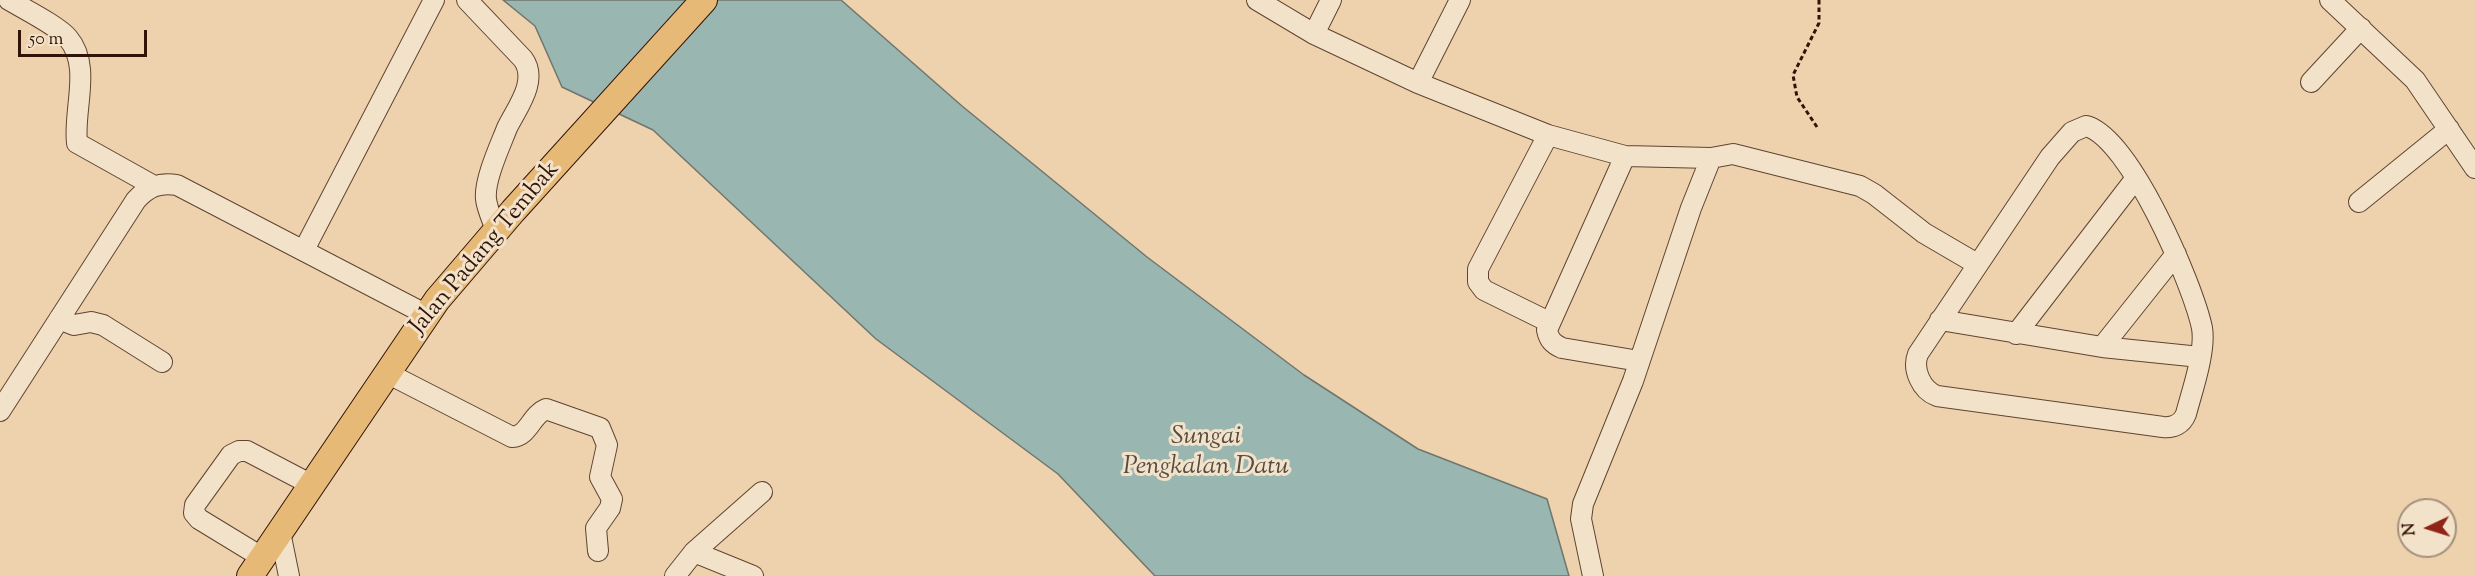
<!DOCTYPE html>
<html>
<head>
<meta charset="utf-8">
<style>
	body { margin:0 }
	#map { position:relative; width:2475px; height:576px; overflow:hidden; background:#edd2ad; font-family:"Sorts Mill Goudy",serif }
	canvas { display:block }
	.north { position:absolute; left:2397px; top:498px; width:60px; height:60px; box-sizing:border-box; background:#f3e2ca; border:2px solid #a5907c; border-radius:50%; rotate:266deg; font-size:16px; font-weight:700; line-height:24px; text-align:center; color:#311407 }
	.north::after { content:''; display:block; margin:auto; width:21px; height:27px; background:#8f2418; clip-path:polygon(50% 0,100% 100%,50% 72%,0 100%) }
	.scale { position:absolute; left:18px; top:30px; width:129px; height:27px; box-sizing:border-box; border:3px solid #311407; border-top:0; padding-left:8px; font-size:18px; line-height:21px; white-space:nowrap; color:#311407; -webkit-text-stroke:4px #f3e2ca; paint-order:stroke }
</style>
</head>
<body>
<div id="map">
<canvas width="2475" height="576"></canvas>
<div class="north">N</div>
<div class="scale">50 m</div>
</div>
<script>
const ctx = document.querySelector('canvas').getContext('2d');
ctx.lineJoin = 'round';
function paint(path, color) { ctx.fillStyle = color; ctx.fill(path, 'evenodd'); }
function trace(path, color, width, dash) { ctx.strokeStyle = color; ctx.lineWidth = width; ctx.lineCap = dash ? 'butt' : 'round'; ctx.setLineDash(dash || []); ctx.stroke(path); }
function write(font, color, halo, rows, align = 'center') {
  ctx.font = font + ' "Sorts Mill Goudy",serif'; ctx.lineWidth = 6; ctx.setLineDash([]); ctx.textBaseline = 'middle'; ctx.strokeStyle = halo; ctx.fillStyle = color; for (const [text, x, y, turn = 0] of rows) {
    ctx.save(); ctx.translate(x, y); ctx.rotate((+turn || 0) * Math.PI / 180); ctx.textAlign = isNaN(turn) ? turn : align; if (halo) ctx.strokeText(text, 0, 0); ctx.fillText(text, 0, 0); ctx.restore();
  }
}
const water = new Path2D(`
	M503 0H841L962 106 1147 257 1304 375 1418 449 1547 499 1569 576H1155L1058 474 876 339 653 130 562 87 535 26Z`);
paint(water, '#9ab6b1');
trace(water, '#70756d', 1.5);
const minor = new Path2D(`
	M9 0C24 9 58 26 68 38 92 66 73 110 77 143L154 186
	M467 0 523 59C539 81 516 109 507 128 500 146 484 180 486 199 487 209 493 221 496 230
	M1257 0 1314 34 1418 83 1548 135 1625 156 1711 158 1733 154 1860 186 1874 194 1924 233 1977 264
	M2330 0 2415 80 2475 168
	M1314 34 1331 0
	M2311 82 2361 28
	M1418 83 1460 0
	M2086 126C2130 137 2193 285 2202 328 2206 351 2192 391 2186 414 2182 424 2174 428 2163 427L1937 396C1921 390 1912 369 1918 354L2050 157 2072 132Z
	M1548 135 1478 269V282L1484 290 1549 322
	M1625 156 1547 330C1549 340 1553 344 1562 348L1639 361
	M2359 202 2449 129
	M304 250 434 0
	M59 319 74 325 91 322 103 325 162 362
	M1940 320 2102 347 2200 357
	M2016 334 2136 178
	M2102 347 2176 254
	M387 373 512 437C529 436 531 415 546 409L600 428 607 445 600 477 612 499 610 508 596 528 598 551
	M0 411 136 200C148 187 159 182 177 185L427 315
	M280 532 289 576
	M694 552 753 576
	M263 558 199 519 194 513 195 505 231 455 239 451H247L312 485
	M675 576 694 552 762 492
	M1593 576 1581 519 1583 504 1633 381 1691 208 1711 158`);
const major = new Path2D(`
	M250 576 437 300 513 211 704 0`);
trace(minor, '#604430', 22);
trace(major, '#311407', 28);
trace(new Path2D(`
	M1817 127 1797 97 1793 75 1819 23V0`), '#311407', 3, [4.5, 3]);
trace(minor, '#f3e2ca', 20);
trace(major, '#e6b976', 26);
write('24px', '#311407', '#f3e2ca', [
	["Jalan Padang Tembak",486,249,-50]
]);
write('italic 26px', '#564d42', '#f3e2ca', [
	["Sungai",1206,439],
	["Pengkalan Datu",1206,469]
]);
</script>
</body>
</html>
